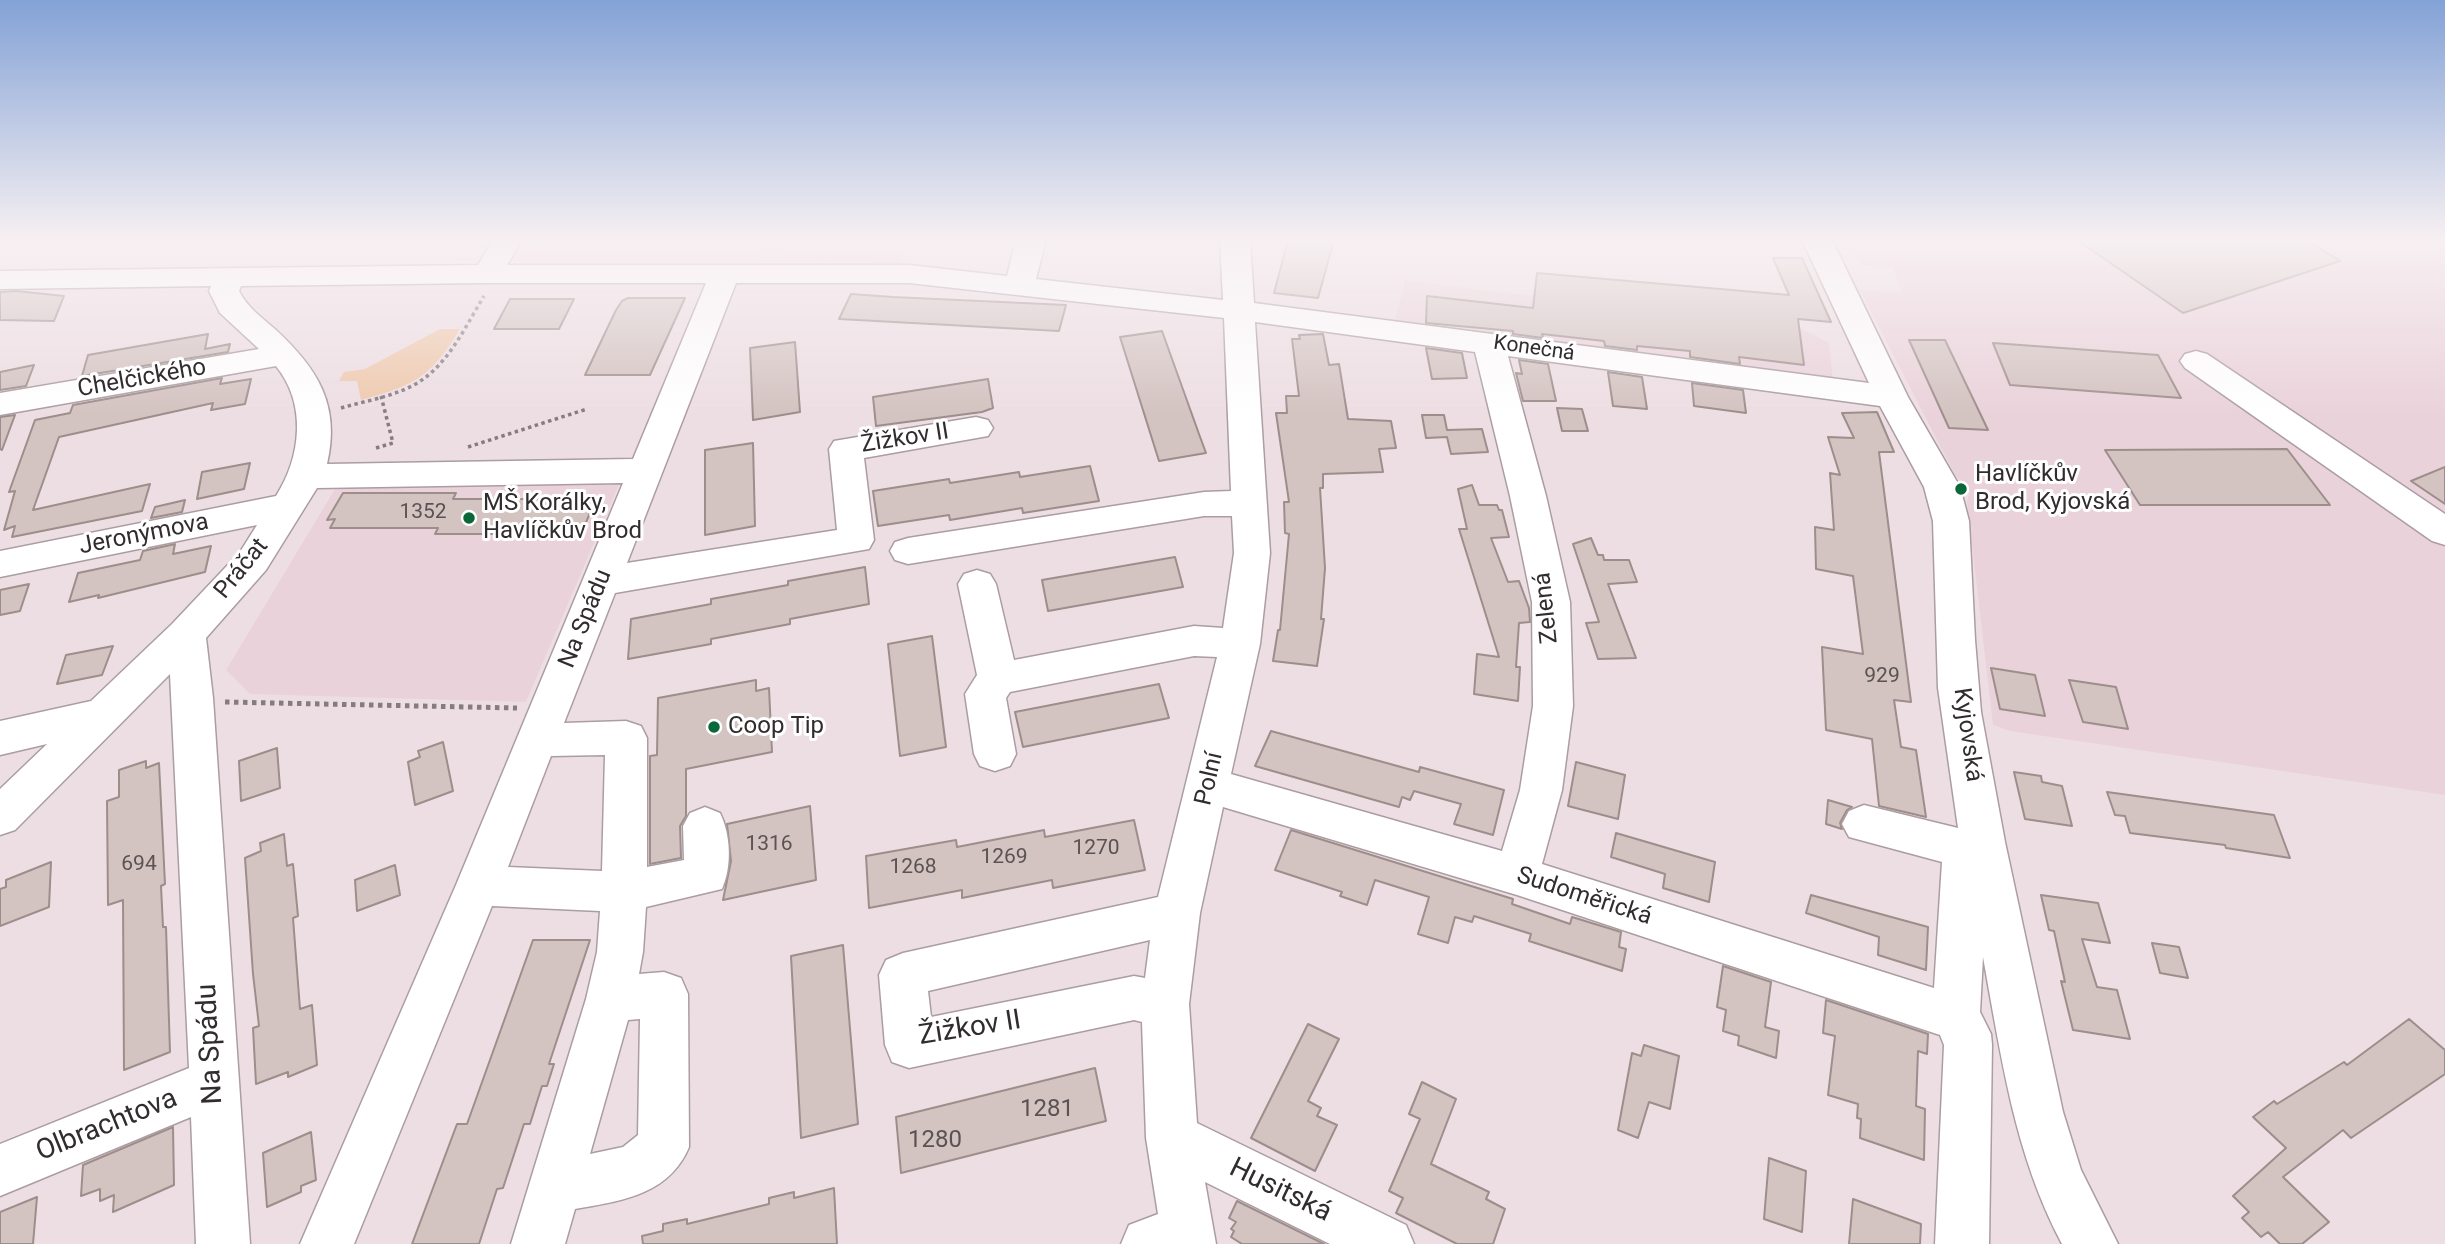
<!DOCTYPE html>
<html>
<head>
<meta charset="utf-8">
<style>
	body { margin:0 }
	canvas { display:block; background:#eddee3 }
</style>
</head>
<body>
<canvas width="2445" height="1244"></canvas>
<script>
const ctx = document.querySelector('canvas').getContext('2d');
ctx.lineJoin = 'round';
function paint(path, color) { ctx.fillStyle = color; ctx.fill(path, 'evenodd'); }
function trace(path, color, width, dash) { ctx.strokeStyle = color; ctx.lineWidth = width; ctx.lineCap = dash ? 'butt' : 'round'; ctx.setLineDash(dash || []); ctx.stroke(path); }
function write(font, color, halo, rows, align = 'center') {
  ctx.font = font + ' Roboto,sans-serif'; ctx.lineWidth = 6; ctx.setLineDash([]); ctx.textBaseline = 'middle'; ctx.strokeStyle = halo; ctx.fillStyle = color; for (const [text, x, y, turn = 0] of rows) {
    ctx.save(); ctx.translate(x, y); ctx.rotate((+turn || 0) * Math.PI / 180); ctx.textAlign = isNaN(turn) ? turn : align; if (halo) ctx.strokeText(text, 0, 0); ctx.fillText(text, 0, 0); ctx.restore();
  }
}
paint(new Path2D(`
	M541 240H906L901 263 786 261 779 253H762L748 260H517L514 256 537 246Z
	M1850 240H2445V795L2010 731 1993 725 1967 502 1970 491 1955 475 1860 290 1902 293 1893 268 1861 265Z
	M1405 281 1796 326 1829 343 1833 380 1395 322Z
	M620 482 526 702 250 694 226 670 338 484Z`), '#ead2da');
paint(new Path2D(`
	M440 329H460C430 378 415 385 361 400L357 381H339L344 372 365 369Z`), '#efc9ad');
const building = new Path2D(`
	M1288 240H1334L1318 298 1274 293Z
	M2077 240H2306L2340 261 2183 313Z
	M1773 258H1802L1831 322 1798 319 1804 365 1739 357 1740 364 1690 357V351L1637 346V350L1605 346 1604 341 1542 334 1543 338 1513 334V331L1426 323 1427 296 1533 308 1537 273 1789 295Z
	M16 291 64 296 54 321 0 320V292Z
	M851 294 893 297 1066 305 1059 331 839 319Z
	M628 298H685L650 375H585L616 310 622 301Z
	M510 299H574L559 329H494Z
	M1162 331 1199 434 1206 453 1159 461 1120 337Z
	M208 334 205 349 230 344 228 352 82 376 88 355Z
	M1323 334 1329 365 1339 364 1348 419 1391 421 1396 448 1379 449 1383 472 1323 474V488H1320L1325 568 1321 619H1324L1317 666 1273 661 1278 630H1280L1289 534 1285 533 1284 502H1289L1276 413H1287L1286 396H1299L1292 339H1300L1299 335Z
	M1909 340H1945L1988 430 1949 428Z
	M795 342 800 412 753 420 750 348Z
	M1993 343 2158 355 2181 398 2010 385Z
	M1426 348 1462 353 1467 378 1432 379Z
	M1519 360 1548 364 1556 401H1523L1516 373 1522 374Z
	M34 365 26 386 0 390V372Z
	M1608 372 1642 377 1647 409 1613 406Z
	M222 378 220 384 251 379 245 404 211 410 213 403 59 437 33 510 150 484 142 511 12 537 15 526 4 530 15 491 9 492 35 420 70 413 73 405Z
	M988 379 993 408 982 412 876 426 873 397Z
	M1692 383 1743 390 1746 413 1694 406Z
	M1557 408 1582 409 1588 431H1562Z
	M1877 412 1894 452H1879L1911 702 1894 700 1901 747 1916 750 1926 817 1879 806 1872 739 1826 730 1822 647 1863 654 1853 576 1816 569 1815 527 1834 530 1830 473 1840 475 1828 437 1854 438 1842 413Z
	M15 415 2 450 0 449V417Z
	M1422 415H1444L1447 430 1482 429 1488 452 1451 454 1447 437 1426 438Z
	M753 443 755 526 705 535V450Z
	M2287 449 2330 505H2140L2105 450Z
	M250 463 244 489 197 499 202 472Z
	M1090 466 1099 501 1023 513 1022 508 950 520 949 515 878 526 873 491 949 479 950 483 1019 472 1020 477Z
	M2445 467V504L2411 481Z
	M1472 485 1479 505H1497L1499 510H1502L1509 537 1491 538 1508 582 1519 581 1529 608 1530 622 1519 623 1516 667H1520L1518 701 1474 694 1477 654 1499 657 1459 529H1467L1458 489Z
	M343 493H456L453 499H596L581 534H435L438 528H330L335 519 327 520Z
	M185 500 182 512 151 518 155 507Z
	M1591 538 1598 555H1603L1604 560H1629L1637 582 1608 584 1636 658 1598 659 1586 623 1599 622 1573 544Z
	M175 544 173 554 211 546 205 572 98 598 99 595 69 602 78 573 140 560 143 551Z
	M1175 557 1183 587 1048 611 1042 580Z
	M865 567 869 604 790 619V624L711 639V644L628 659 631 619 711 604V599L788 585V581Z
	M29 584 20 611 0 615V590Z
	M932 636 946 747 900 756 888 644Z
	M113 646 102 675 57 684 66 655Z
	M1991 668 2035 675 2045 716 2000 709Z
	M756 680V691L769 688 772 752 686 769V816L680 826 681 858 650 864V756L657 755 658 698Z
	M2069 680 2116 687 2128 729 2083 722Z
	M1159 684 1169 718 1023 747 1015 712Z
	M1271 731 1419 772 1420 767 1504 790 1493 835 1454 824 1461 804 1414 791 1410 800 1402 797 1399 807 1255 766Z
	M443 742 453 791 415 805 408 762 420 757 418 751Z
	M277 748 280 788 241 801 239 761Z
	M146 761V768L159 763 165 884 161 886 163 927H166L170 1052 124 1070 123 900 108 905 107 801 119 797V770Z
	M1576 762 1625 775 1618 819 1568 806Z
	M2014 772 2041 776 2042 782 2062 786 2072 826 2025 819Z
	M2107 792 2274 815 2290 858 2226 848 2225 845 2130 833 2125 816 2115 815Z
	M1828 800 1852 807 1847 810 1840 823 1842 829 1826 824Z
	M810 806 816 880 723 900 731 861 727 824Z
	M1134 820 1145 870 1053 888 1052 880 962 898V890L869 908 866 856 956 840 957 847 1044 830 1045 837Z
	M1291 830 1513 899 1512 904 1570 924 1572 917 1621 932 1619 947 1626 949 1622 971 1529 941 1531 934 1474 916 1472 922 1455 917 1448 943 1418 934 1429 897 1375 880 1367 905 1340 896 1342 892 1275 870Z
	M1616 833 1715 862 1709 902 1663 888 1665 874 1611 857Z
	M284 834 287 866 293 864 298 916 293 918 300 1009 312 1005 317 1065 288 1077V1072L256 1084 253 1028 259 1026 253 974 245 858 261 851 260 843Z
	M51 862 49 907 0 926V889L6 887V880Z
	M395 865 400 895 357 911 355 880Z
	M1811 895 1928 927 1926 970 1878 955 1879 937 1806 913Z
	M2041 895 2098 903 2110 943 2082 939 2097 987 2117 990 2130 1039 2073 1030 2061 981 2065 982 2054 931 2049 930Z
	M533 940H590L549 1064H554L547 1086H542L530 1124H524L503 1188 497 1189 479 1244H412L457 1124H467Z
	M2152 943 2179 947 2188 978 2160 973Z
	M843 945 858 1124 801 1138 791 956Z
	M1723 966 1771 982 1765 1027 1779 1031 1776 1058 1738 1045 1739 1036 1723 1031 1726 1010 1717 1007Z
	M1826 1000 1928 1034 1927 1054 1918 1051 1916 1106 1925 1109 1924 1160 1860 1138 1861 1119 1857 1118 1858 1104 1828 1095 1835 1036 1823 1033Z
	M2409 1019 2445 1050V1074L2351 1138 2343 1130 2283 1177 2329 1222 2302 1244H2280L2268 1232 2261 1237 2242 1218 2249 1212 2233 1196 2286 1148 2253 1117 2274 1101 2277 1104 2344 1062 2347 1065Z
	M1308 1024 1339 1039 1308 1101 1321 1108 1317 1116 1337 1125 1315 1171 1251 1138Z
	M1644 1045 1679 1056 1670 1109 1649 1102 1638 1138 1618 1130 1632 1053 1641 1056Z
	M1095 1068 1106 1121 901 1173 896 1117Z
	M1422 1082 1456 1099 1431 1164 1489 1192 1486 1199 1505 1209 1493 1244H1457L1396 1213 1403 1198 1389 1191 1420 1119 1409 1114Z
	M173 1127 174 1185 113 1212 114 1195 100 1201V1189L81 1196 83 1165Z
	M311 1132 316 1180 301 1186V1192L267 1207 263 1153Z
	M1769 1158 1806 1171 1802 1232 1764 1219Z
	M834 1188 837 1244H643L642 1236 663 1231V1224L687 1219V1224L769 1204V1198L794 1192V1198Z
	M37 1197 33 1244H0V1212Z
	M1853 1199 1921 1224 1920 1244H1849Z
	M1237 1201 1324 1244H1242L1231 1237 1234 1231 1231 1229 1236 1222 1229 1218Z`);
paint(building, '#d3c3c1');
trace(building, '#9d8e8c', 2);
const minor = new Path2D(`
	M493 240H522L507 265H909L1007 276 1016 240H1046L1036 279 1223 300 1220 240H1250L1254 303 1869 383 1802 240H1832L1908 397 1960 487 1969 521 1975 640 1981 712 2005 842 2063 1112 2081 1170 2118 1244H2062C2014 1154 2001 1055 1983 957L1980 1012 1991 1034 1992 1045 1989 1244H1935L1944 1045 1940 1035 1517 895 1223 807 1200 913 1189 1004 1197 1123 1406 1225 1414 1244H1330L1205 1182 1216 1244H1121L1129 1225 1158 1214 1146 1138 1142 1022 1134 1020 909 1068 892 1062 885 1045 879 975 886 960 903 953 1158 897 1217 657 1194 656 1010 692 1006 698 1016 754 1010 766 995 771 980 766 974 754 965 694 977 675 958 584 964 574 977 570 990 574 996 584 1014 660 1194 626 1223 628 1234 553 1232 516H1204L908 564 895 560 890 551 895 542 908 538 1204 492 1231 491 1224 318 909 283H736L627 563 837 530 829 449 834 441 976 417 988 420 993 428 988 436 864 458 874 540 869 549 615 593 564 723 626 721 641 726 647 738V867L684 860 683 826 690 813 705 807 720 813C731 835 732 867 722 889L646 907 643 952 639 974 664 972 681 978 688 994 689 1147C669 1195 621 1201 575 1209L565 1244H511L586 999 597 952 600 911 492 906 354 1244H300L456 885 623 483 317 488 266 570 206 638 213 698 250 1244H196L191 1117 0 1196V1144L189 1068 170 674 15 830 0 835V789L47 744 0 755V721L91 701 172 624 240 552 257 525 0 577V551L276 496C301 457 307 404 276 366L0 415V393L259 349 220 313 209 291 211 286 0 289V271L478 265ZM487 283H706L633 459 327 464C341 405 317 368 276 330 262 318 247 307 239 291L241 286ZM1255 322 1475 352 1510 496 1532 602 1533 706 1520 790 1502 851 1231 774 1260 644 1270 553ZM1508 356 1880 406 1924 487 1933 521 1938 688 1958 828 1864 805 1849 811 1842 824 1849 837 1942 862 1934 988 1542 864 1562 790 1573 706 1570 602 1546 496ZM605 755 602 871 508 867 551 756ZM1150 940 1145 978 1134 976 931 1017 928 991ZM640 1019 638 1135 623 1147 590 1154 628 1020Z
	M2196 351 2207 354 2445 514V545L2432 541 2185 368 2180 361 2185 354Z`);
trace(minor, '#ab9da2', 3);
trace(new Path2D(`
	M341 408C365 401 391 397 414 385 448 366 465 327 484 296
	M468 447 587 409
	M376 448 393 443 381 396`), '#867c80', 3.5, [3.5, 3.5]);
trace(new Path2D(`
	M225 702 517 708`), '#867c80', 5, [4.5, 4.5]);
paint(minor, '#fff');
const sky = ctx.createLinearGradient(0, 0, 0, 414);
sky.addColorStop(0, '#83a2d6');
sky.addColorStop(0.58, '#f7f0f2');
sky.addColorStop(1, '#f7f0f200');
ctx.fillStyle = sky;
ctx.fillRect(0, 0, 2445, 414);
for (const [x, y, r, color] of [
	[1961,489,7,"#09673a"],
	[469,518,7,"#09673a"],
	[714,727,7,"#09673a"]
]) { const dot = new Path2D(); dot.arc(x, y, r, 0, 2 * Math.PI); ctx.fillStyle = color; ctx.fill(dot); trace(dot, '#fff', 2.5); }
write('21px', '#312c2e', '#fff', [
	["Konečná",1534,349,8]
]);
write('21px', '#5a5253', null, [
	["1352",423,513],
	["929",1882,677],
	["1316",769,845],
	["1270",1096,849],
	["1269",1004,858],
	["694",139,865],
	["1268",913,868]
]);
write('24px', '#312c2e', '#fff', [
	["Chelčického",142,379,-10],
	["Žižkov II",905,439,-9],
	["Jeronýmova",144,535,-11],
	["Práčat",242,569,-51],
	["Zelená",1547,608,-96],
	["Na Spádu",586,619,-68],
	["Kyjovská",1967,735,82],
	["Polní",1210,779,-77],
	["Sudoměřická",1584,897,18]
]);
write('24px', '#312c2e', '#fff', [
	["Havlíčkův",1975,475],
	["Brod, Kyjovská",1975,503],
	["MŠ Korálky,",483,504],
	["Havlíčkův Brod",483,532],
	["Coop Tip",728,727]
], 'left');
write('24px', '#5a5253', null, [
	["1281",1047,1110],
	["1280",935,1141]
]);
write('28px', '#312c2e', '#fff', [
	["Žižkov II",970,1029,-9],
	["Na Spádu",211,1044,-93],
	["Olbrachtova",107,1126,-22],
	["Husitská",1280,1191,26]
]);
</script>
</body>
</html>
